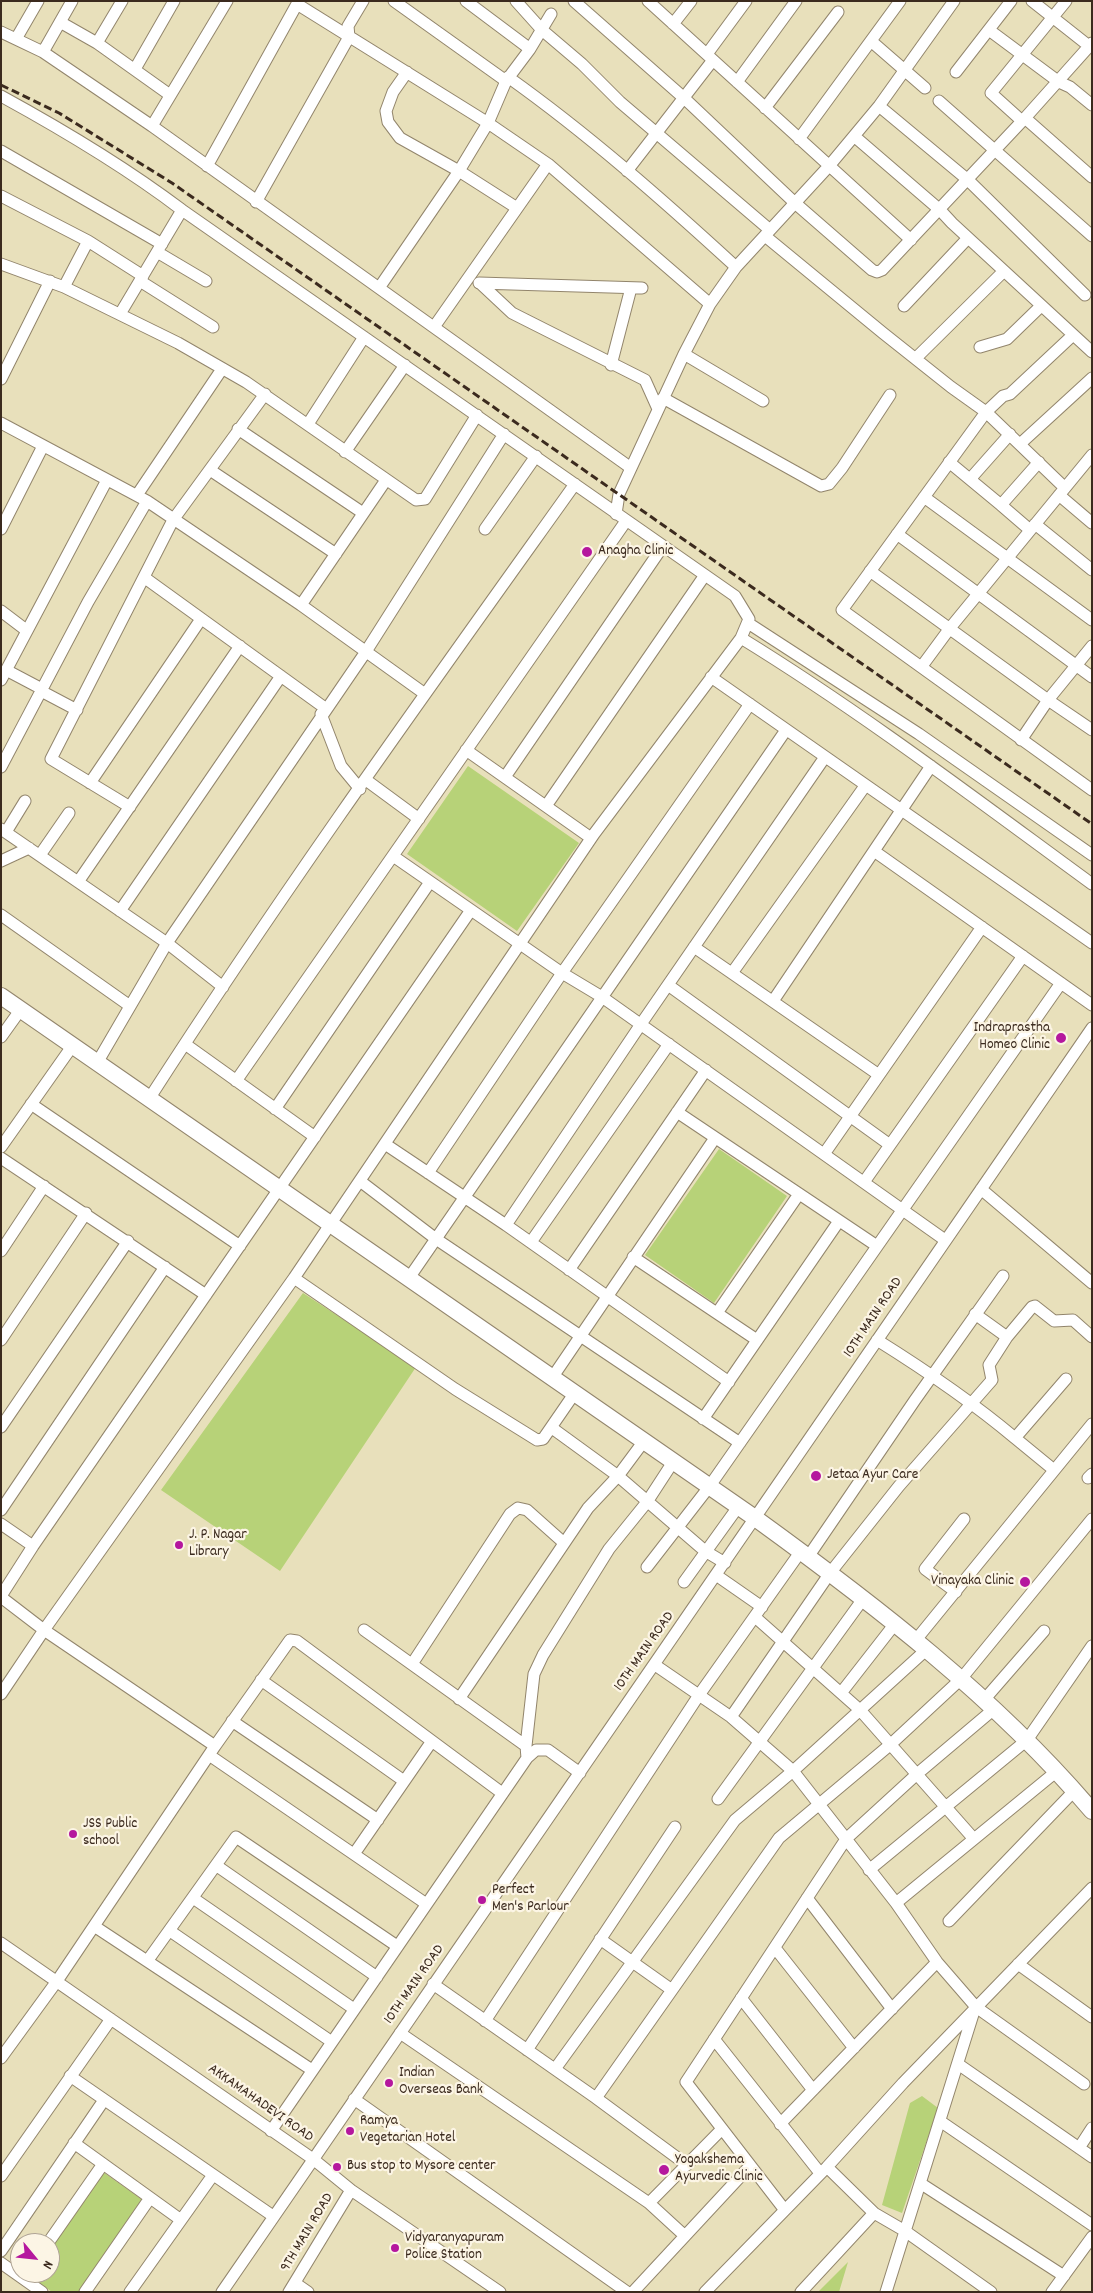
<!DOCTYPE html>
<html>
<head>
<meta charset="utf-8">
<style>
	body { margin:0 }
	#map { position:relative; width:1093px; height:2293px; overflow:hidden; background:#e8e0bb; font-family:Dekko,sans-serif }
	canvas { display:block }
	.frame { position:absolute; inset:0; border:2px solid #3b2a1e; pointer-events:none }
	.north { position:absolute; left:10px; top:2233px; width:50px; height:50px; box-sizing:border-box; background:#fcf5e5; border:1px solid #afa495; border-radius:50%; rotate:118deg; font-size:14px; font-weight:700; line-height:20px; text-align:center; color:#3b2a1e }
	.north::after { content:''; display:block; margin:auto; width:18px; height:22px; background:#b5179e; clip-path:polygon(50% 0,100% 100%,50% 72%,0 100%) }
</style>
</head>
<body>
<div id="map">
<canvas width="1093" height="2293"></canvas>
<div class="frame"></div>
<div class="north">N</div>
</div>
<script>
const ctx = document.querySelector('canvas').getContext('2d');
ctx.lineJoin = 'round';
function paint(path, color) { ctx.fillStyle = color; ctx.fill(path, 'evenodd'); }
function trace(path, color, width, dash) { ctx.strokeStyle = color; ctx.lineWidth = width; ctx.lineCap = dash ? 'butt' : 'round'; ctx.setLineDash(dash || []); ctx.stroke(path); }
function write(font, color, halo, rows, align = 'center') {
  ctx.font = font + ' Dekko,sans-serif'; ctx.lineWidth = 4.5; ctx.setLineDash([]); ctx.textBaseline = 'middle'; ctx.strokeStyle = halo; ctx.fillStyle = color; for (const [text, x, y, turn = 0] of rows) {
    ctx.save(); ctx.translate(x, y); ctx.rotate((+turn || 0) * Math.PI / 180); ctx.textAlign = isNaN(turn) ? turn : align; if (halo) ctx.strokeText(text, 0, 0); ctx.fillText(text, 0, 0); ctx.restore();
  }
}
paint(new Path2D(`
	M468 766 579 843 517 931 407 854Z
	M719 1149 787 1196 714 1303 645 1255Z
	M303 1293 416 1367 280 1571 161 1490Z
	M922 2096 938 2108 902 2213 882 2205 910 2103Z
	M103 2172 144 2201 80 2292H52L30 2276 32 2273H50V2248Z
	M848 2262 839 2292H818Z`), '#b7d278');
const street = new Path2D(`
	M394 1 506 81
	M466 1 530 49
	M516 1 542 30 582 64 620 102 770 230
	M574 1 684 98 795 203 872 270 877 272 882 270 1025 118 1092 43
	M648 1 911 240
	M1032 1 1089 46
	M60 22 97 43 170 95
	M673 24 691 1
	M989 30 1059 82 1070 87 1092 105
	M1 32 43 52 152 126 631 468
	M16 39 38 1
	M871 41 925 88
	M97 43 122 1
	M43 52 72 1
	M707 54 746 1
	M135 69 174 1
	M407 72 393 92 386 111 388 122 400 138 459 171 517 208
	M956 72 1011 1
	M508 77C588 134 663 200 736 267
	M737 82 796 1
	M1 96C65 131 124 166 182 210L735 596 749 619 741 638 594 834 294 1278 44 1630 1 1694
	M939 101 1092 236
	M879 106 968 180 1085 295
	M765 108 838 12
	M1025 118 1092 177
	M1022 121 991 93 1066 1
	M152 126 227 1
	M854 136 940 210 952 223 1092 352
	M799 139 900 1
	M1 151 162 244
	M207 166 297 4 488 123 548 164 710 304
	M627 171 713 60
	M1 196 88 241 143 276
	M256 202 349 37 348 26 363 1
	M765 236 883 333 951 387 986 412 1065 488
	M157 252 206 281
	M1 264 64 287 178 343 246 382 416 500 425 499 477 415
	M140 281 213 327
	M479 283 642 288
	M481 284 512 313 645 380 658 409
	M64 287 88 241
	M379 288 459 171 488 123 506 81 530 49 551 14
	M904 306 968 238
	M120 314 182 210
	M434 327 548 164
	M1073 335 1010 394 1003 396 986 412 842 610 1092 790
	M980 347 1007 339 1041 306
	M684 354 763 401
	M916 358 1004 271
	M611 365 631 288
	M1 379 50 281
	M663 398 821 486 829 484 842 468 890 395
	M1 423 147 501 301 605 425 694
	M308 424 364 337
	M238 429 363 513
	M1020 444 1092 378
	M345 452 405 365
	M949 462 1001 505
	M210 470 336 554
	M971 478 1010 434
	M137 495 222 369
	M1059 495 1092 523
	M924 497 1092 620
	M616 514 619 494 684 354 710 304 736 267 829 166 879 106 954 1
	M1035 524 1092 570
	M1 529 43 446
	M485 529 536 456
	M1030 530 1001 505 1039 462
	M897 534 1092 677
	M870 571 1048 700 1092 730
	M145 578 325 708
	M301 605 386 480
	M1 611 26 630
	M748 623 919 734 1092 855
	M741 638C863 713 977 800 1092 884
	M922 666 950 628 1092 455
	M6 670 42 689
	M711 677 1092 943
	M1 680 107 480
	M41 691 77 710
	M321 714 341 766 360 789
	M1021 740 1048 700 1092 646
	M466 750 591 838
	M1 767 88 602 147 501
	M505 777 663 546
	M366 780 419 819
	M90 783 201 619
	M546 806 705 575
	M130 807 51 759 173 520 265 394
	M1 829 167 943 223 987
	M6 832 25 801
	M874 851 1092 1005
	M40 855 69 813
	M393 856 562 973 602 997 945 1240
	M1 861 29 848
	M78 882 240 646
	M120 911 281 676
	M1 915 130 1006
	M694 947 879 1075
	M732 973 865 786
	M668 985 890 1145
	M773 1001 931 766
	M1 1037 21 1009
	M185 1044 315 1137
	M97 1063 167 943 365 653 504 434
	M236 1081 626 521
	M149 1099C284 889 430 687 575 484
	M31 1104 240 1246
	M275 1109 430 882
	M677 1112 877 1246
	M385 1144 506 1225 729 1382
	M1 1147 73 1045
	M824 1154 982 927
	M1 1158 206 1295
	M428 1173 562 973 750 704
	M360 1181 436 1239 740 1443
	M864 1182 1023 956
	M981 1189 1092 1283
	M506 1225 641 1024 825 757
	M531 1242 669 1044
	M1 1251 44 1186
	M633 1257 757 1340
	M569 1270 706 1070
	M294 1278 455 1389 537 1440 543 1439 574 1394
	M409 1278 786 730
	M717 1313 799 1194
	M975 1314 1007 1337
	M1 1340 86 1213
	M877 1340C925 1370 971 1401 1015 1438L1066 1379
	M552 1378 715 1138
	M703 1419 839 1221
	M1 1427 128 1241
	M552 1428 618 1476 705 1551 725 1563
	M1015 1438 1054 1470
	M1088 1478 1092 1474
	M1 1510 165 1267
	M1 1524 33 1546
	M808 1557 915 1400 1003 1276
	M647 1567 709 1487 1061 983
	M716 1575 762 1607
	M684 1582 738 1507
	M956 1592 925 1569 964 1519
	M1 1596 33 1546 471 910
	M1 1597 44 1630 215 1746
	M755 1617 860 1710 974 1839
	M364 1630 526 1746
	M915 1641 1092 1424
	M412 1664 510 1514 518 1508 527 1510 564 1543
	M655 1665 731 1717 793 1771 896 1903 937 1962 976 2007 1084 2084
	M261 1680 404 1781
	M841 1693 894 1625
	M459 1699 588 1508 618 1476 644 1441
	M984 1700 1044 1631
	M731 1717 830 1573 899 1486 992 1380 989 1365 1007 1337 1032 1307 1035 1306 1054 1321 1073 1320 1092 1337
	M232 1721 378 1820
	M209 1755 425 1903
	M527 1758 536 1750H548L580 1773
	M718 1799 863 1599
	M354 1854 432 1741
	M217 1866 377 1977
	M869 1870 1027 1740 1092 1646
	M193 1898 354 2009
	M807 1898 892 2009
	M896 1903 1057 1771
	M949 1921 1075 1790
	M94 1926 312 2070
	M170 1931 332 2042
	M600 1939 672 1990
	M1 1943 313 2159 351 2190 500 2292
	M775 1948 854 2048
	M148 1960 236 1837 397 1946
	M1018 1964 1092 2017
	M433 1984 596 2098 687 2165
	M741 1998 813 2090
	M485 2021 699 1695 801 1551
	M400 2033 649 2203 685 2236
	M714 2039 820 2173
	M527 2050 675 1827
	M1 2058 57 1981 215 1746 290 1640 297 1641 502 1793
	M958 2064 1092 2157
	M555 2069 735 1820 793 1771 926 1650
	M70 2076 273 2216
	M596 2098 779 1838 891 1744 961 1679 1092 1519
	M354 2099 627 2292
	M940 2121 1092 2225
	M780 2124 937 1962
	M271 2131 527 1758 526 1746 534 1674 543 1655 609 1549 647 1502 673 1462
	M74 2143 181 2220
	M1079 2148 1092 2128
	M827 2167 874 2213 905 2231 991 2292
	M1 2176 111 2019
	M920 2183 1064 2276
	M649 2203 722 2129
	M784 2209 686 2082 846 1839 917 1774 994 1709
	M48 2243 103 2164
	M1 2251 104 2100
	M1 2263 42 2292
	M295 2283 308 2292
	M85 2292 150 2198
	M130 2292 213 2175
	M222 2292 1092 1028
	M289 2292 351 2190
	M633 2292 750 2166
	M705 2292 827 2167 903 2083 1092 1888
	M801 2292 874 2213
	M886 2292 974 2011
	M1052 2292 1092 2237`);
const secondary = new Path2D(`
	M1 996 755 1518C875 1605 995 1697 1092 1811`);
trace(street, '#92856c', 13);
trace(secondary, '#92856c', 18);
trace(street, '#fff', 11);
trace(secondary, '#fff', 16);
trace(new Path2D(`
	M1 85 59 113 172 183 1092 824`), '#3b2a1e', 3, [8, 4]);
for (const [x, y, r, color] of [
	[587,552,6,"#b5179e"],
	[1061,1038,6,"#b5179e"],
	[816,1476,6,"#b5179e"],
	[179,1545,5,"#b5179e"],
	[1025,1582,6,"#b5179e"],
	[73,1834,5,"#b5179e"],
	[482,1900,5,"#b5179e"],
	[389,2083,5,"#b5179e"],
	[350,2131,5,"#b5179e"],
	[337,2167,5,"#b5179e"],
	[664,2170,6,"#b5179e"],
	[395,2248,5,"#b5179e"]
]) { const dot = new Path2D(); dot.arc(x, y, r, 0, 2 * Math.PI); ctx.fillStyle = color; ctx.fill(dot); trace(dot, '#fcf5e5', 2); }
write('15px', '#3b2a1e', '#fcf5e5', [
	["Anagha Clinic",598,552],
	["Indraprastha",1050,1029,"right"],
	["Homeo Clinic",1050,1046,"right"],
	["Jetaa Ayur Care",827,1476],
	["J. P. Nagar",189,1536],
	["Library",189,1553],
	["Vinayaka Clinic",1014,1582,"right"],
	["JSS Public",83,1825],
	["school",83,1842],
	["Perfect",492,1891],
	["Men's Parlour",492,1908],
	["Indian",399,2074],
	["Overseas Bank",399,2091],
	["Ramya",360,2122],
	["Vegetarian Hotel",360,2139],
	["Yogakshema",675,2161],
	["Ayurvedic Clinic",675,2178],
	["Bus stop to Mysore center",347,2167],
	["Vidyaranyapuram",405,2239],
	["Police Station",405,2256]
], 'left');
write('15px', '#3b2a1e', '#fcf5e5', [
	["10TH MAIN ROAD",874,1318,-56],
	["10TH MAIN ROAD",645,1652,-55],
	["10TH MAIN ROAD",415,1985,-55],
	["AKKAMAHADEVI ROAD",260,2104,35],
	["9TH MAIN ROAD",308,2233,-59]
]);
</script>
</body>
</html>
